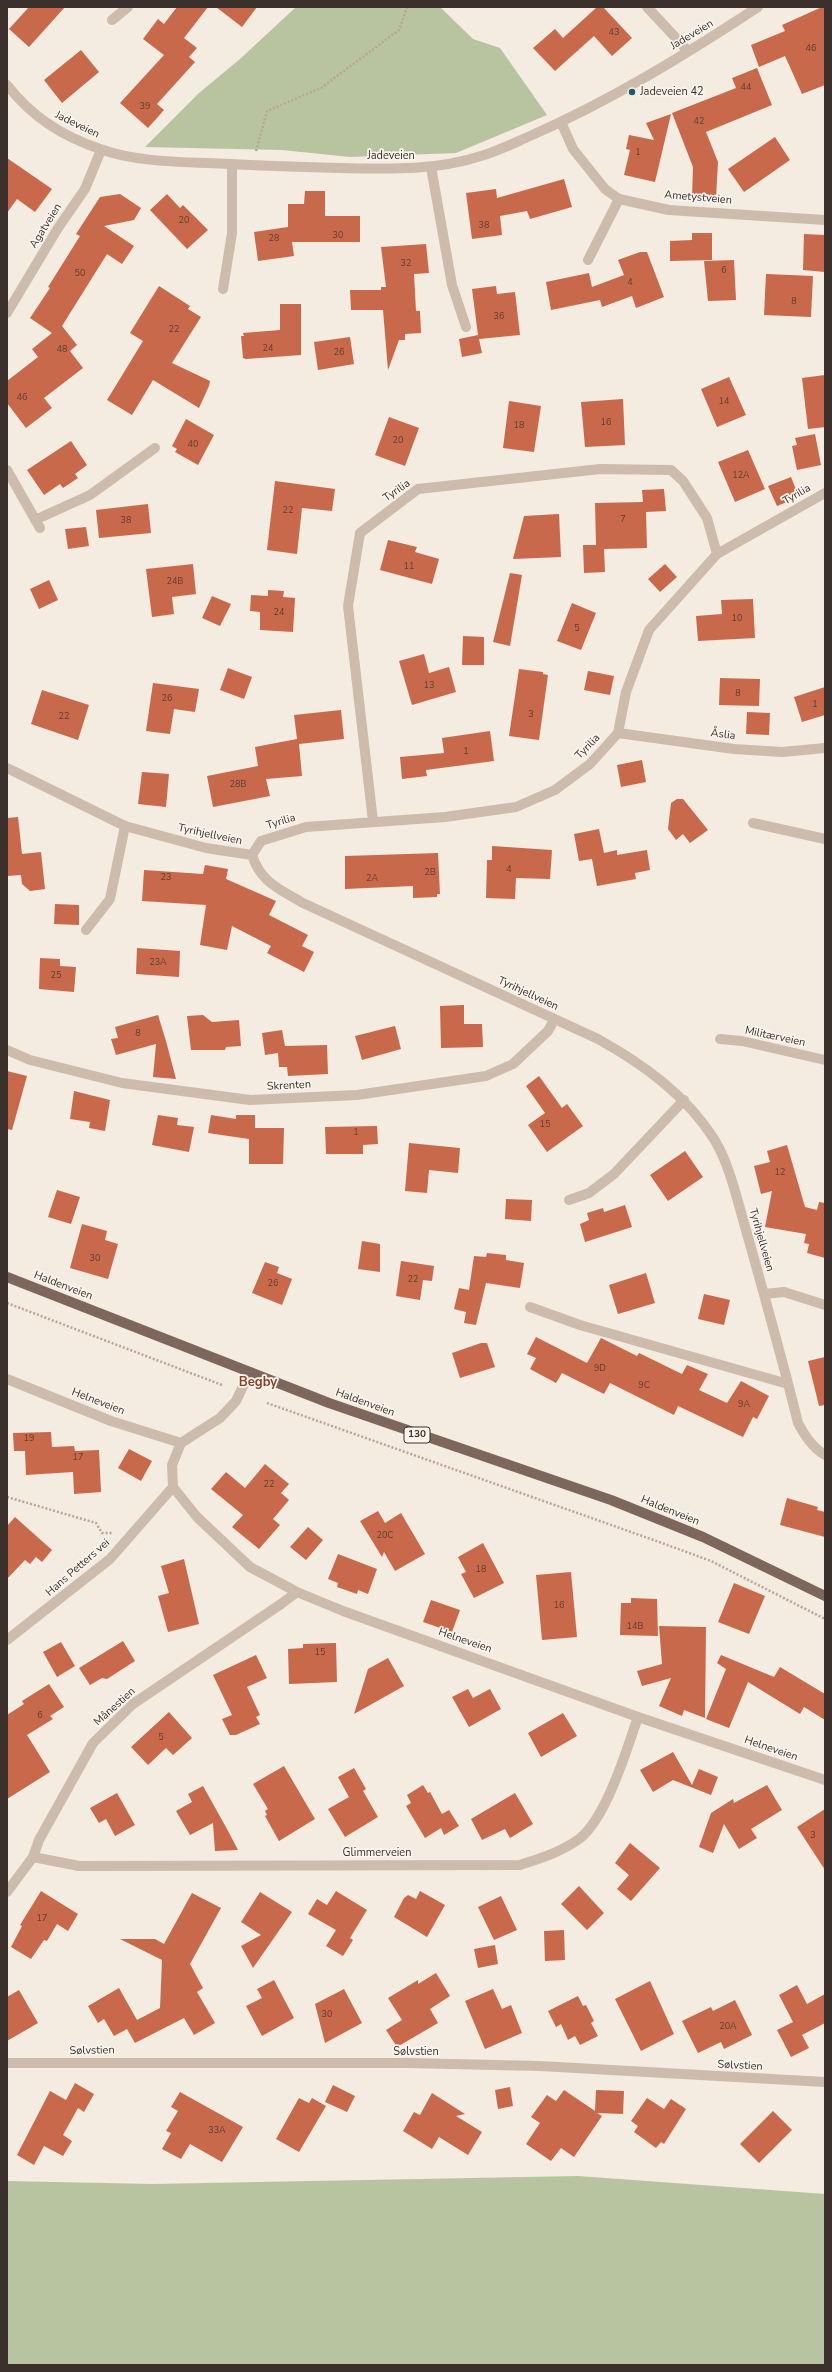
<!DOCTYPE html>
<html>
<head>
<meta charset="utf-8">
<style>
	body { margin:0 }
	#map { position:relative; width:832px; height:2372px; overflow:hidden; background:#f4ebe1; font-family:"Nunito Sans",sans-serif }
	canvas { display:block }
	.frame { position:absolute; inset:0; border:8px solid #3b302b; pointer-events:none }
</style>
</head>
<body>
<div id="map">
<canvas width="832" height="2372"></canvas>
<div class="frame"></div>
</div>
<script>
const ctx = document.querySelector('canvas').getContext('2d');
ctx.lineJoin = 'round';
function paint(path, color) { ctx.fillStyle = color; ctx.fill(path, 'evenodd'); }
function trace(path, color, width, dash) { ctx.strokeStyle = color; ctx.lineWidth = width; ctx.lineCap = dash ? 'butt' : 'round'; ctx.setLineDash(dash || []); ctx.stroke(path); }
function write(font, color, halo, rows, align = 'center') {
  ctx.font = font + ' "Nunito Sans",sans-serif'; ctx.lineWidth = 3.5; ctx.setLineDash([]); ctx.textBaseline = 'middle'; ctx.strokeStyle = halo; ctx.fillStyle = color; for (const [text, x, y, turn = 0] of rows) {
    ctx.save(); ctx.translate(x, y); ctx.rotate((+turn || 0) * Math.PI / 180); ctx.textAlign = isNaN(turn) ? turn : align; if (halo) ctx.strokeText(text, 0, 0); ctx.fillText(text, 0, 0); ctx.restore();
  }
}
paint(new Path2D(`
	M296 7H440L473 39 500 48 547 115 456 153 350 157 282 150 145 147 199 93 240 59Z
	M578 2176 825 2194V2365H7V2181L152 2184Z`), '#b8c4a0');
paint(new Path2D(`
	M29 7H65L29 47 9 29Z
	M177 7H208L184 38 197 48 189 57 195 62 157 104 164 110 148 128 120 103 164 55 143 39 158 19 164 24Z
	M216 7H257L242 27Z
	M597 7H603L632 38 612 56 594 36 555 71 533 48 555 29 563 38Z
	M822 7H825V85L802 94 785 56 759 67 751 45 785 31 782 25Z
	M81 50 99 72 62 103 44 80Z
	M757 68 772 105 706 132 718 162 716 198 692 197 693 167 672 113 736 88 732 78Z
	M671 114 655 182 624 175 630 150 626 149 629 135 654 140 646 123Z
	M775 137 790 160 744 192 728 169Z
	M7 158 52 189 35 212 17 199 7 213Z
	M564 179 572 207 530 219 527 211 500 216 502 235 472 239 466 193 496 189 497 198Z
	M305 191H325V216H360V242H292L294 256 258 261 254 232 288 227V204H304Z
	M120 194 141 208 134 220 104 226 134 246 122 264 107 254 62 326 77 345 70 351 83 368 44 398 52 408 26 428 7 403V381L38 357 32 349 52 333 30 318 50 288 48 287 80 236 76 234 100 197Z
	M167 194 180 208 183 205 208 230 187 249 150 210Z
	M692 233H712V260L670 261V241L692 240Z
	M804 234 825 235V272L803 270Z
	M426 244 429 273 414 274 416 311H420L421 333 405 334V340H399L388 370 383 310H351L350 290H381V287H386L381 247Z
	M640 252H647L664 297 636 308 632 296 602 307 600 300 551 310 546 282 589 273 592 287 624 275 618 260Z
	M734 260 736 300 708 301 704 261Z
	M766 274 813 276 811 317 764 315Z
	M159 286 190 306 188 309 201 317 172 363 210 381 209 386 199 408 153 380 132 415 107 400 143 341 130 333Z
	M496 286 497 294 515 292 520 335 479 339 482 353 462 357 459 339 478 335 472 289Z
	M280 304H301V355L246 359 243 358 241 336H244L243 333 280 330Z
	M350 337 354 364 318 370 314 342Z
	M825 375V427L808 429 802 378Z
	M729 377 746 415 717 427 701 389Z
	M623 399 625 445 585 447 581 402Z
	M509 401 541 406 534 452 503 448Z
	M389 417 419 428 405 466 375 455Z
	M186 419 214 435 198 465 175 452 177 449 172 446Z
	M815 434 821 465 797 470 792 446 797 445 795 438Z
	M71 441 87 465 75 474 78 478 63 488 60 484 44 495 27 470Z
	M748 450 765 489 735 502 718 462Z
	M791 477 799 497 777 506 768 486Z
	M275 481 335 489 332 511 302 508 297 554 267 550Z
	M664 489 666 511 646 512 647 548 604 549 605 572 584 573 583 545H596L595 503 643 502 642 490Z
	M148 504 151 533 99 538 96 510Z
	M559 514 561 557 513 559 524 516Z
	M86 527 89 546 68 549 65 529Z
	M388 540 417 547 415 552 439 559 432 584 380 570Z
	M193 564 196 594 172 597 174 614 152 617 146 569Z
	M665 564 677 577 660 592 648 579Z
	M510 573 522 575 510 646 493 642Z
	M49 580 58 600 39 609 30 589Z
	M268 590 284 591 283 597 295 598 293 632 260 630V612L250 611 251 595 268 596Z
	M212 596 231 604 220 626 202 618Z
	M753 599 755 638 698 641 696 616 722 614 721 600Z
	M572 603 596 613 581 650 557 641Z
	M463 636 484 637V665H462Z
	M424 654 429 673 449 667 456 692 412 705 399 661Z
	M228 668 252 677 244 699 220 690Z
	M519 669 543 672V674L548 675 539 740 509 736Z
	M588 671 614 676 610 695 584 690Z
	M720 678 760 679 759 706 719 705Z
	M153 683 199 689 195 712 174 709 170 734 146 731Z
	M825 687V715L802 722 794 697Z
	M42 690 89 705 78 740 31 724Z
	M341 710 344 739 299 744 302 776 266 779 270 796 213 807 207 776 258 766 255 747 297 739 294 715Z
	M747 712 770 713 769 735 746 734Z
	M490 731 494 761 426 770 427 776 402 779 400 757 444 753 442 738Z
	M642 760 646 782 621 787 617 765Z
	M142 772 169 774 166 807 138 804Z
	M677 799H683L708 830 690 843 683 834 676 840 668 829 671 803Z
	M18 817 22 854 41 852 45 889 30 891 22 884 21 875 7 876V818Z
	M599 829 604 853 617 850V855L647 850 650 870 635 873 636 879 597 886 592 859 579 861 574 834Z
	M492 846 552 850 550 879 516 878 515 899 486 898 487 860H492Z
	M438 853 440 894H437V897L413 898V886L345 889V856Z
	M205 865 228 869 226 879 276 901 269 915 308 935 302 946 314 952 304 972 267 953 271 946 232 926 227 950 200 945 206 905 142 901 144 870 203 874Z
	M55 904 79 905V925L54 924Z
	M137 948 180 951 179 977 136 974Z
	M40 958 60 959V966L76 967 74 992 39 989Z
	M464 1005V1024H482L483 1047 441 1048 440 1006Z
	M158 1015 166 1041 176 1079 153 1077 156 1044 116 1055 111 1039 118 1038 115 1027Z
	M203 1015 212 1022 239 1020 241 1046 226 1047 225 1050H191L187 1016Z
	M395 1026 401 1049 362 1060 355 1036Z
	M282 1030 285 1046 327 1045 328 1074 288 1076 287 1067H279L278 1053 265 1055 262 1033Z
	M7 1071 27 1076 12 1130 7 1129Z
	M539 1076 562 1108 567 1104 583 1126 547 1152 528 1125 545 1113 526 1086Z
	M74 1091 110 1100 105 1131 89 1128 90 1122 70 1119Z
	M158 1115 178 1118 177 1125 194 1127 189 1152 152 1145Z
	M211 1115 236 1119V1115H255V1128H284L283 1164H249V1139L208 1133Z
	M377 1126 378 1144 363 1145V1154H326L325 1127Z
	M409 1143 460 1148 458 1173 429 1170 427 1193 405 1191Z
	M787 1145 805 1207 817 1210 819 1202 825 1203V1258L807 1253 809 1244 804 1243 806 1234 765 1227 772 1191 761 1194 754 1166 770 1162 767 1151Z
	M685 1151 703 1177 668 1201 650 1175Z
	M57 1190 80 1197 71 1224 48 1217Z
	M506 1199 532 1200 531 1221 505 1219Z
	M625 1205 632 1227 585 1242 580 1224 589 1220 587 1213 603 1208 604 1212Z
	M82 1224 107 1231 105 1240 118 1244 108 1279 70 1268Z
	M362 1241 380 1244V1272L358 1269Z
	M487 1253 506 1255V1260L524 1263 520 1288 486 1283 476 1325 464 1323 466 1312 454 1309 459 1288 469 1290 474 1256 486 1257Z
	M401 1261 434 1266 432 1281 423 1280 420 1300 396 1296Z
	M265 1262 279 1267 277 1273 292 1279 282 1305 252 1293Z
	M646 1273 655 1303 618 1314 609 1285Z
	M704 1294 730 1300 724 1325 698 1319Z
	M536 1337 587 1363 601 1338 637 1356 639 1353 682 1374 687 1365 708 1374 699 1390 727 1403 741 1381 769 1396 757 1419 753 1417 743 1437 678 1406 674 1415 610 1383 604 1394 562 1373 556 1383 530 1369 536 1358 527 1354Z
	M481 1343H487L495 1367 460 1378 452 1353Z
	M825 1357V1405L819 1406 808 1361Z
	M51 1432 52 1447 74 1446 75 1451 99 1450 101 1492 74 1494 73 1472 26 1475 25 1451H14L13 1433Z
	M129 1449 152 1461 141 1481 118 1468Z
	M265 1464 289 1484 281 1493 289 1500 273 1519 280 1525 259 1549 232 1527 243 1515 211 1489 226 1472 245 1488Z
	M787 1498 818 1507 817 1510 825 1512V1537L780 1525Z
	M378 1511 385 1523 401 1513 425 1554 395 1571 384 1552 382 1557 360 1521Z
	M15 1517 52 1550 42 1562 36 1557 30 1564 25 1560 7 1579V1526Z
	M308 1527 323 1540 306 1560 290 1547Z
	M483 1543 504 1583 474 1598 461 1574 466 1572 458 1557Z
	M338 1554 377 1569 368 1594 358 1590 357 1594 337 1587 338 1583 328 1579Z
	M184 1559 199 1624 168 1632 158 1596 169 1593 161 1566Z
	M571 1572 577 1637 542 1640 536 1575Z
	M734 1583 765 1596 749 1634 718 1622Z
	M631 1598 657 1599 658 1636 620 1635 621 1603H631Z
	M431 1600 460 1610 452 1632 423 1622Z
	M659 1626 706 1627 705 1718 684 1710 682 1716 659 1706 671 1678 642 1686 637 1671 662 1664Z
	M123 1641 135 1661 107 1679 102 1678 90 1685 79 1668Z
	M61 1642 75 1666 57 1677 43 1652Z
	M336 1643 337 1682 289 1684 288 1649 303 1648V1644Z
	M256 1655 267 1678 247 1687 260 1715 256 1717 260 1724 236 1735H230L222 1719 232 1715 213 1675Z
	M721 1655 774 1677 780 1667 825 1694V1720L804 1707 800 1714 748 1682 729 1728 706 1719 726 1669 717 1663Z
	M388 1658 404 1686 354 1714 368 1669Z
	M49 1684 64 1707 50 1716 53 1719 27 1735 50 1772 7 1799V1715L24 1704 22 1701Z
	M468 1689 473 1698 490 1689 501 1709 469 1727 452 1697Z
	M169 1712 192 1738 173 1755 166 1748 148 1765 131 1747Z
	M563 1713 577 1736 541 1757 528 1733Z
	M673 1752 692 1785 699 1769 718 1777 711 1795 673 1780 653 1792 640 1770Z
	M284 1766 315 1819 279 1841 265 1816 267 1815 265 1811 268 1809 253 1784Z
	M354 1768 366 1789 363 1791 378 1817 345 1837 328 1809 349 1797 338 1777Z
	M423 1785 428 1793 430 1792 442 1814 449 1810 459 1826 444 1835 441 1828 425 1838 406 1806 411 1803 407 1795Z
	M767 1785 782 1810 751 1829 757 1838 739 1849 724 1824 713 1853 699 1847 711 1813 733 1799 734 1803Z
	M203 1786 227 1829 238 1850 215 1851 213 1823 190 1835 176 1811 192 1802 188 1794Z
	M117 1793 135 1825 115 1836 106 1819 99 1823 90 1808Z
	M515 1793 533 1824 510 1838 505 1829 482 1840 471 1819Z
	M825 1809V1870L797 1827Z
	M630 1843 660 1868 631 1901 617 1889 629 1875 615 1863Z
	M579 1886 604 1913 587 1930 561 1904Z
	M41 1891 78 1914 68 1931 57 1924 47 1941 44 1940 31 1959 11 1947 22 1926 20 1925Z
	M336 1891 367 1910 350 1938 353 1940 343 1956 326 1946 336 1930 308 1914 317 1899 327 1905Z
	M420 1891 445 1905 427 1937 394 1917 404 1898 408 1895 416 1899Z
	M260 1892 292 1912 253 1968 241 1946 261 1935 241 1922Z
	M192 1893 221 1908 190 1964 203 1988 197 1992 215 2023 194 2035 184 2018 135 2043 127 2029 114 2036 104 2019 98 2023 88 2006 119 1988 137 2020 160 2008 162 1960 120 1939H155L164 1944Z
	M501 1896 517 1930 494 1940 478 1907Z
	M564 1930 565 1960 545 1961 544 1931Z
	M495 1945 498 1964 478 1968 474 1949Z
	M436 1973 450 1996 430 2009 438 2023 397 2047 386 2030 402 2020 388 1998 418 1980V1984Z
	M274 1980 294 2018 262 2036 246 2006 262 1998 257 1989Z
	M650 1981 674 2034 641 2051 615 1999Z
	M797 1985 807 2004 825 1994V2023L802 2035 809 2048 791 2057 777 2030 793 2022 779 1995Z
	M344 1989 362 2023 325 2043 315 2004Z
	M493 1989 502 2009 511 2005 522 2033 485 2049 465 2001Z
	M19 1990 38 2023 7 2041V1997Z
	M578 1996 583 2006 586 2005 594 2021 591 2023 598 2036 580 2045 575 2036 568 2040 561 2024 556 2027 548 2011Z
	M735 2000 752 2035 724 2049 721 2042 698 2053 682 2021 711 2007 713 2011Z
	M75 2083 94 2094 84 2112 78 2108 63 2135 72 2141 63 2156 44 2146 34 2165 17 2155 50 2091 66 2100Z
	M333 2085 355 2096 347 2112 325 2102Z
	M510 2087 513 2106 498 2109 495 2090Z
	M564 2090 595 2111 596 2090 624 2091 623 2114 597 2113 602 2116 574 2157 561 2148 551 2161 526 2144 540 2123 531 2117 547 2095 556 2101Z
	M180 2092 243 2127 222 2162 190 2144 181 2159 162 2149 171 2133 166 2131 178 2111 171 2107Z
	M432 2093 465 2114 456 2116 482 2132 468 2155 439 2137 432 2149 403 2131 414 2112 420 2115Z
	M299 2098 309 2103 312 2098 326 2106 299 2152 276 2139Z
	M647 2098 664 2109 671 2099 686 2109 664 2144 661 2142 656 2148 634 2132 638 2126 631 2121Z
	M773 2111 792 2130 759 2163 740 2144Z`), '#c8694b');
trace(new Path2D(`
	M256 151 267 111 321 88 399 30 407 7
	M7 1303 222 1385
	M267 1403 662 1543 711 1561 825 1619
	M7 1497 96 1523 102 1533H112`), '#b9a596', 2.5, [2, 2]);
trace(new Path2D(`
	M647 7 688 51
	M112 20 128 7
	M431 167 452 285 466 327
	M588 260 619 199
	M223 289 232 233V164
	M7 470 40 528
	M35 520 90 495 155 448
	M86 930 110 899 125 826
	M569 1200 589 1193 614 1174 684 1100`), '#cdbbac', 10);
trace(new Path2D(`
	M7 85C32 117 62 136 100 149 138 163 189 162 229 164 266 166 303 167 340 168 388 169 435 171 481 156 498 151 514 143 530 136 610 101 685 55 758 7
	M561 122 573 149 605 189 619 199 669 210 825 220
	M7 313 58 228 85 189 101 150
	M717 554 825 493
	M618 733 734 749 782 752 825 748
	M7 768 125 826 206 848 252 855
	M753 823 825 839
	M252 855 261 841 306 827 445 817 516 807 555 790 590 764 618 733 626 692 649 630 717 554 707 518 683 481 671 470 600 469 418 489 360 533 348 606 373 821
	M252 855C261 883 280 889 303 903L598 1039C643 1064 686 1095 714 1139 730 1165 737 1200 746 1230 764 1294 782 1358 798 1423 805 1436 812 1447 825 1455
	M720 1039 742 1041 825 1060
	M7 1050 30 1060 122 1083 250 1100 357 1095 486 1076 513 1064 548 1031 554 1020
	M765 1294 784 1292 825 1305
	M530 1307 580 1325 788 1384
	M250 1372 236 1401 220 1418 181 1443 172 1465 173 1487 197 1517 250 1567 297 1592 343 1611 638 1717 825 1780
	M7 1379 111 1421 181 1443
	M7 1640 110 1559 173 1487
	M33 1857 79 1866 520 1865C541 1858 561 1852 579 1839 606 1819 627 1749 638 1717
	M7 1892 33 1857 39 1840 93 1743 133 1704 281 1604 297 1592
	M7 2063H407L540 2066 825 2082`), '#cdbbac', 10);
trace(new Path2D(`
	M7 1277 329 1403 611 1500 703 1537 825 1596`), '#7d675c', 10);
for (const [x, y, r, color] of [
	[632,92,4,"#1f5a5e"]
]) { const dot = new Path2D(); dot.arc(x, y, r, 0, 2 * Math.PI); ctx.fillStyle = color; ctx.fill(dot); trace(dot, '#fbf5ee', 1.5); }
write('9px', '#5e3e33', null, [
	["43",614,33],
	["46",811,49],
	["44",746,88],
	["39",145,107],
	["42",699,122],
	["1",638,153],
	["20",184,221],
	["38",484,226],
	["30",338,236],
	["28",274,239],
	["32",406,264],
	["6",724,271],
	["50",80,274],
	["4",630,283],
	["8",794,302],
	["36",499,317],
	["22",174,330],
	["24",268,349],
	["48",62,350],
	["26",339,353],
	["46",22,398],
	["14",724,402],
	["16",606,423],
	["18",519,426],
	["20",398,441],
	["40",193,445],
	["12A",741,476],
	["22",288,511],
	["7",623,520],
	["38",126,521],
	["11",409,567],
	["24B",175,582],
	["24",279,613],
	["10",737,619],
	["5",577,629],
	["13",429,686],
	["8",738,694],
	["26",167,699],
	["1",815,705],
	["3",531,715],
	["22",64,717],
	["1",466,752],
	["28B",238,785],
	["4",509,870],
	["2B",430,873],
	["23",166,878],
	["2A",372,879],
	["23A",158,963],
	["25",56,976],
	["8",138,1034],
	["15",545,1125],
	["1",356,1133],
	["12",780,1173],
	["30",95,1259],
	["22",413,1280],
	["26",273,1284],
	["9D",600,1369],
	["9C",644,1386],
	["9A",744,1405],
	["19",29,1439],
	["17",78,1458],
	["22",269,1485],
	["20C",385,1536],
	["18",481,1570],
	["16",559,1606],
	["14B",635,1627],
	["15",320,1653],
	["6",40,1716],
	["5",161,1738],
	["3",813,1836],
	["17",42,1919],
	["30",327,2015],
	["20A",728,2027],
	["33A",217,2131]
]);
for (const [x, y, w] of [
	[417,1435,26]
]) { const box = new Path2D(); box.roundRect(x - w / 2, y - 8, w, 16, 3); ctx.fillStyle = '#fbf5ee'; ctx.fill(box); trace(box, '#3b302b', 1); }
write('bold 10px', '#3b302b', null, [
	["130",417,1435]
]);
write('11px', '#3b302b', '#fbf5ee', [
	["Jadeveien",692,35,-31],
	["Jadeveien",77,125,26],
	["Jadeveien",391,156],
	["Ametystveien",698,198,5],
	["Agatveien",46,226,-58],
	["Tyrilia",397,491,-35],
	["Tyrilia",797,495,-30],
	["Åslia",723,735,7],
	["Tyrilia",588,747,-46],
	["Tyrilia",281,822,-17],
	["Tyrihjellveien",210,835,12],
	["Tyrihjellveien",528,994,25],
	["Militærveien",775,1037,12],
	["Skrenten",289,1086,-3],
	["Tyrihjellveien",761,1240,74],
	["Haldenveien",63,1286,21],
	["Helneveien",98,1402,21],
	["Haldenveien",365,1403,20],
	["Haldenveien",670,1511,22],
	["Hans Petters vei",78,1568,-41],
	["Helneveien",465,1641,19],
	["Månestien",115,1707,-42],
	["Helneveien",771,1749,19],
	["Glimmerveien",377,1853],
	["Sølvstien",92,2051,-1],
	["Sølvstien",416,2052],
	["Sølvstien",740,2066,3]
]);
write('11px', '#3b302b', '#fbf5ee', [
	["Jadeveien 42",640,92]
], 'left');
write('bold 13px', '#8c3b22', '#fbf5ee', [
	["Begby",258,1383]
]);
</script>
</body>
</html>
